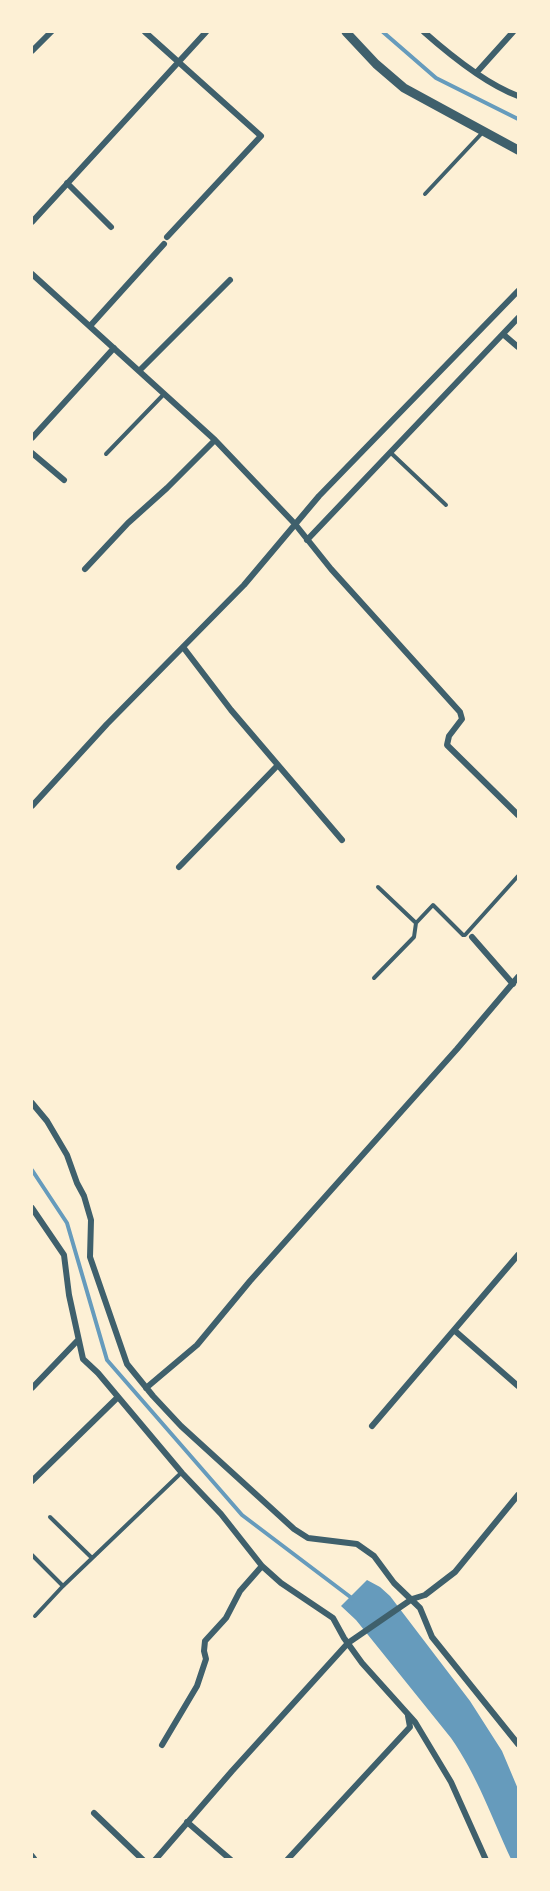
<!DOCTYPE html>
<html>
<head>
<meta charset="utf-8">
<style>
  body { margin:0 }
  #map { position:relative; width:550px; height:1891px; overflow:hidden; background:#fdf0d5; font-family:"PT Sans",sans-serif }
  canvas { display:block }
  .frame { position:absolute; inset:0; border:33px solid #fdf0d5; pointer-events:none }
</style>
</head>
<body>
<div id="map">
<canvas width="550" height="1891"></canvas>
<div class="frame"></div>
</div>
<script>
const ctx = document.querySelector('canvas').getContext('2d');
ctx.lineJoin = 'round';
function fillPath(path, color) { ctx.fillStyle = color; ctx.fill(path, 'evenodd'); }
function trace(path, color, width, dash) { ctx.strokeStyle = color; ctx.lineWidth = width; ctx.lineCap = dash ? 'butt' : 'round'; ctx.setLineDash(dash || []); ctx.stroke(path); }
fillPath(new Path2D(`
  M367,1580L380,1587L390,1596L470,1701L502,1751L518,1789V1859H511C492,1818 477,1775 451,1738L356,1620L341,1606Z`), '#669bbc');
trace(new Path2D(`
  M383,32L436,78L518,119
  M32,1170L67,1223L107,1360L242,1515L353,1599`), '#669bbc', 4);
trace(new Path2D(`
  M425,194L483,132
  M391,453L446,505
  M106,454L164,394
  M378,887L416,923
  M374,978L414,937L416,923L433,905L463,935H465L518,876
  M50,1517L92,1558
  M32,1555L63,1586
  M35,1616L63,1586L181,1473`), '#3f606c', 4);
trace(new Path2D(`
  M145,32L261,136L167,237
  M424,32C450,55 486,84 518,96
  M32,51L51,32
  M477,72L513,32
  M67,183L111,227
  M32,222L206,32
  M32,274L215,440L295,524L331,569L460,712L462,719L449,736L447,745L518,815
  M90,326L164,244
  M504,335L518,347
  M139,371L230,280
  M32,438L114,348
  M32,453L64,480
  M307,540L518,318
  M85,569L128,523L167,488L215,440
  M183,647L231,710L342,840
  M32,806L107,724L244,585L319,496L518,291
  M179,867L278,765
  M472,937L513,984
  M32,1103L47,1121L67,1155L77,1183L84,1196L91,1220L90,1257L127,1364L153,1396L181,1426L294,1529L308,1538L357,1544L374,1556L394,1583L420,1608L432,1637L518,1744
  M32,1208L64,1255L69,1295L83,1359L98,1373L182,1473L221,1514L262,1566L281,1583L333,1618L344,1638L362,1663L415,1722L451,1782L486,1860
  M454,1330L518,1255
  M32,1388L78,1340
  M146,1388L197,1345L250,1281L457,1049L518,977
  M372,1426L454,1330L518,1386
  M32,1481L118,1397
  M162,1745L197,1686L206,1659L204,1651L205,1641L226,1618L240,1591L262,1566
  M94,1813L143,1860
  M187,1822L231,1860
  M32,1856L35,1860
  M155,1860L232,1771L348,1643L412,1599L425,1595L455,1572L518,1495
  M287,1860L410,1727L408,1716`), '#3f606c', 6);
trace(new Path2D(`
  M346,32L376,64L404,88L518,150`), '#3f606c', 9);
</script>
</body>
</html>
